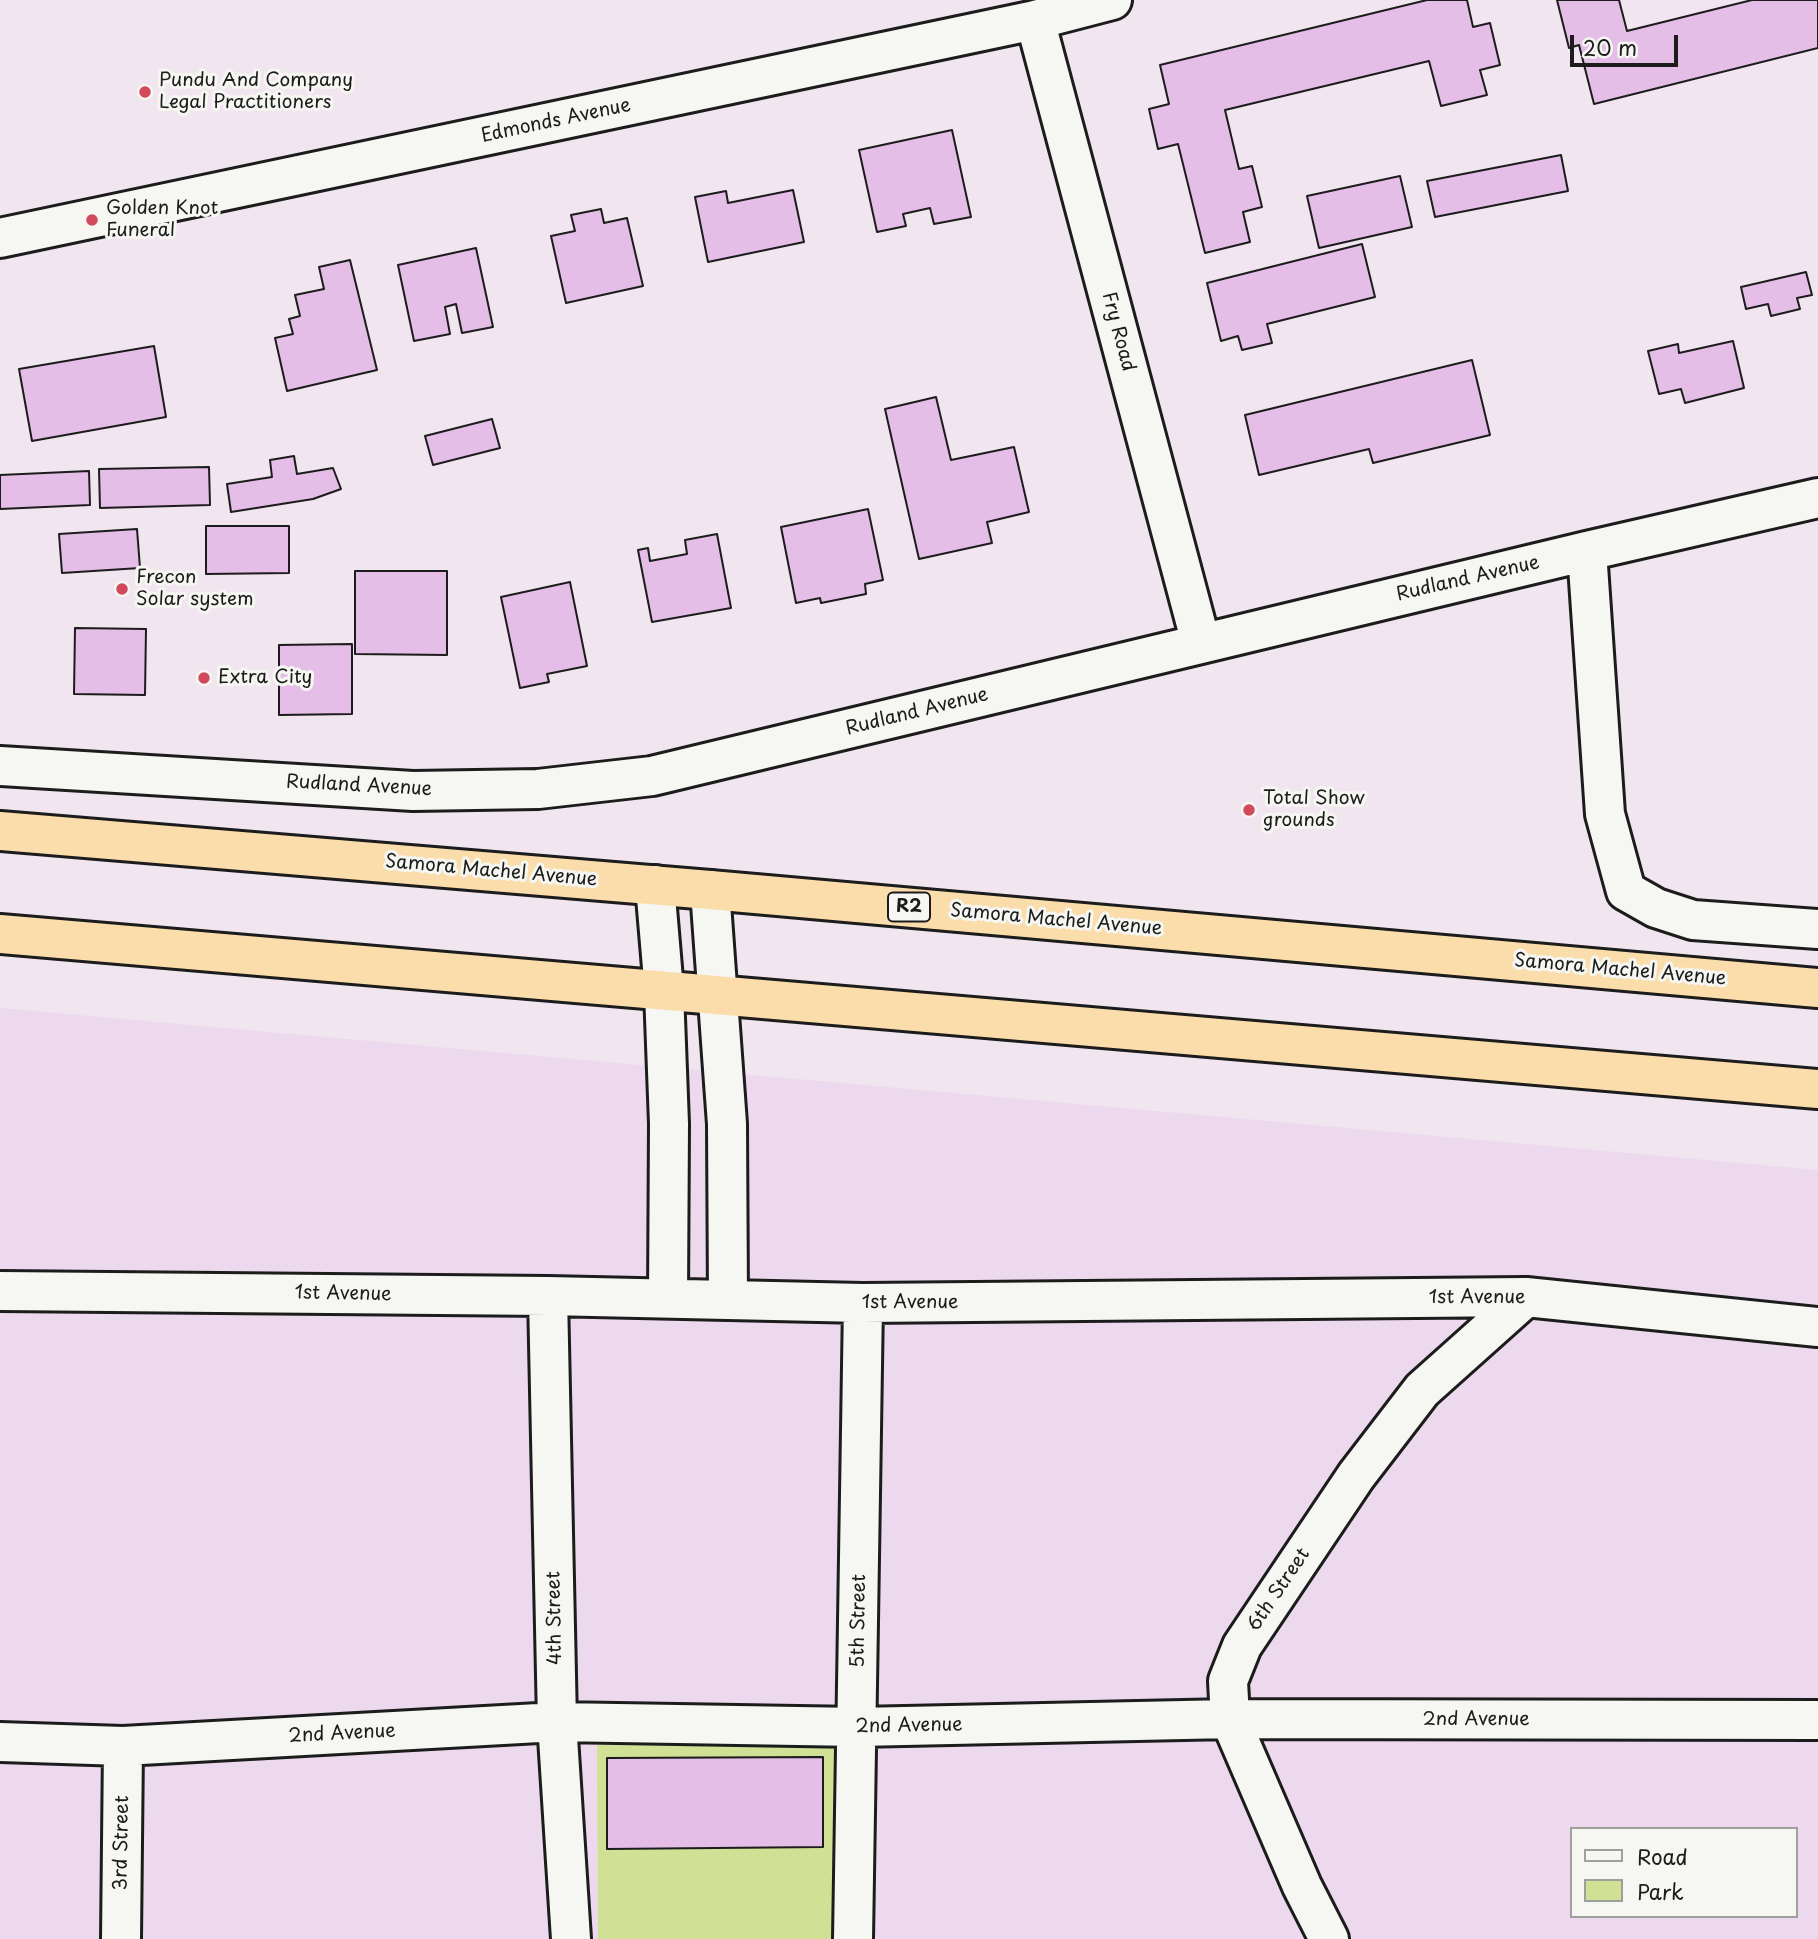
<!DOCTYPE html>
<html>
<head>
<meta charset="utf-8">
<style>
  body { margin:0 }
  #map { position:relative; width:1818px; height:1939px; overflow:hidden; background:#f1e5ef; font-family:"Playpen Sans",sans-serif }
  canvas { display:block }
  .legend { position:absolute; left:1570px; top:1827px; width:228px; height:91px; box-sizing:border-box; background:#f6f6f2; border:2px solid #9f9f9c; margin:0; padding:9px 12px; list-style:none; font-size:21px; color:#1c1c1c }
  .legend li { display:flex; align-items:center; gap:14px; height:35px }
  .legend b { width:35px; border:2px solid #9f9f9c }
  .scale { position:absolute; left:1570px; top:35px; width:108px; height:32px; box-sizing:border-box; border:4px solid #1c1c1c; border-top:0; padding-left:9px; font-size:21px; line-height:24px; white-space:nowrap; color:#1c1c1c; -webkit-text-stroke:5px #f6f6f2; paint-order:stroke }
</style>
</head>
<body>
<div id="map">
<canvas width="1818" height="1939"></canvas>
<ul class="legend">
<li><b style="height:9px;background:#f6f6f2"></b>Road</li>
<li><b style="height:19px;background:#d0e094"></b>Park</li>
</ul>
<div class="scale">20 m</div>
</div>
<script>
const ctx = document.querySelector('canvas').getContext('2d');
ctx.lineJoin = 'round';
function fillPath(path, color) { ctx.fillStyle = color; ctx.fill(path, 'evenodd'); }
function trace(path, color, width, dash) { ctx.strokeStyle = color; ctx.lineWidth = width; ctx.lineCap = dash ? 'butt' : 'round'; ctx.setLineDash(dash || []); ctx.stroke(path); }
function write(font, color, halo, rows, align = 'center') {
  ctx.font = font + ' "Playpen Sans",sans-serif'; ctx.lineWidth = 6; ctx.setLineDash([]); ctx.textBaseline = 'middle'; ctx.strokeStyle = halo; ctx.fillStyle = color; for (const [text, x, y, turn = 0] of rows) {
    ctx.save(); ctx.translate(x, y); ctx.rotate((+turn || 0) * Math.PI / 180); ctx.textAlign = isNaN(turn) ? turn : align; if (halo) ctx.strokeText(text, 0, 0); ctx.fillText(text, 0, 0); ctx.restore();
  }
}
fillPath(new Path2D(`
  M0,1008L1818,1170V1939H847L597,1745L598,1939H0ZM1571,1829H1795V1916H1571Z`), '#edd9ed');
fillPath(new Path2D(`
  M597,1745L840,1746L847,1939H598Z`), '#d0e094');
const building = new Path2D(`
  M1427,0H1467L1473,27L1490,23L1500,65L1480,70L1487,95L1441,106L1429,61L1225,110L1239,169L1252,166L1262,207L1243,212L1250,242L1205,253L1178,144L1158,149L1149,109L1169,104L1160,65Z
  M1557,0H1619L1627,31L1752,0H1818V48L1594,104L1579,45L1569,48Z
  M952,130L971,217L934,224L930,208L903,214L906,226L877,232L859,150Z
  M1561,155L1568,191L1435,217L1427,181Z
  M1400,176L1412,227L1319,248L1307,196Z
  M793,190L804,242L708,262L695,197L726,191L728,203Z
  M601,209L604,223L627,218L643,286L566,303L551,236L575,231L571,215Z
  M1362,244L1375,297L1267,324L1272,343L1242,350L1238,336L1221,341L1207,283Z
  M476,248L493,327L462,333L456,304L445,307L450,334L414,341L398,265Z
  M350,260L377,370L287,391L275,338L293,334L289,319L300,316L295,295L324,289L319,267Z
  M1806,272L1812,295L1797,298L1800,309L1771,316L1768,304L1746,309L1741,287Z
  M1733,341L1744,388L1685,403L1681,389L1659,394L1648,351L1678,344L1679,353Z
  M154,346L166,417L32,441L19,369Z
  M1472,360L1490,435L1373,463L1369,449L1259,475L1245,415Z
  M936,397L951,460L1014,447L1029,512L987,522L992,543L919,559L885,409Z
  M492,419L500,448L433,465L425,436Z
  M294,456L297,474L333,468L341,489L313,499L231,512L227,484L272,477L270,460Z
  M209,467L210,505L100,508L99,469Z
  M89,471L90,505L0,509V475Z
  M868,509L883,580L865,584L866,594L821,603L820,598L796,603L781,527Z
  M206,526H289V573L206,574Z
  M137,529L140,568L62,573L59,534Z
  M717,534L731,608L652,622L638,550L648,548L650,561L687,554L685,540Z
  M355,571H447V655L355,654Z
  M570,582L587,666L547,674L549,682L520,688L501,597Z
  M75,628L146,629L145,695L74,694Z
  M352,644V714L279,715V645Z
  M823,1757V1847L607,1849V1758Z`);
fillPath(building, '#e4bee7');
trace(building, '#1c1c1c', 2);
const street = new Path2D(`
  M1035,20L1201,643
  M0,238L1035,20L1112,0
  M1587,551L1605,814L1626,891L1656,908L1693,920L1818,929
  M0,766L413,791L538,789L652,776L1587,551L1818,498
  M655,885L664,991L669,1124L668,1298
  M710,890L727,1124L728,1300
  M0,1291L548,1296L863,1303L1526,1297L1818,1327
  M548,1296L557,1722L571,1939
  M0,1742L123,1746L557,1722L858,1727L1230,1719L1818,1720
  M121,1939L123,1746
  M853,1939L863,1303
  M1329,1939L1302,1886L1230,1719L1228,1681L1242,1646L1356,1476L1422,1390L1526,1297`);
const highway = new Path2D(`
  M0,831L710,890L1818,988
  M0,934L1818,1089`);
trace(street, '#1c1c1c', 44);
trace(highway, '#1c1c1c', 44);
trace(street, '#f6f6f2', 38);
trace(highway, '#faddab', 38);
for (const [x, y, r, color] of [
  [145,92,7,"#d1495b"],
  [92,220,7,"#d1495b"],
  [122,589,7,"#d1495b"],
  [204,678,7,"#d1495b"],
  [1249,810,7,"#d1495b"]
]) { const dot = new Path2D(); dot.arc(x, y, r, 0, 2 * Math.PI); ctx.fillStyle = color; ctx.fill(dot); trace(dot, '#f6f6f2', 2.5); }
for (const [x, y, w] of [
  [909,907,42]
]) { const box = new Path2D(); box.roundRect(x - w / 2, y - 14.5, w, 29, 5); ctx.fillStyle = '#f6f6f2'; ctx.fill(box); trace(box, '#1c1c1c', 2); }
write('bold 18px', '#1c1c1c', null, [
  ["R2",909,907]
]);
write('19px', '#1c1c1c', '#f6f6f2', [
  ["Pundu And Company",159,81],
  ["Legal Practitioners",159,103],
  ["Golden Knot",106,209],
  ["Funeral",106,231],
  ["Frecon",136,578],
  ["Solar system",136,600],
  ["Extra City",218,678],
  ["Total Show",1263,799],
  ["grounds",1263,821]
], 'left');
write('19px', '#1c1c1c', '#f6f6f2', [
  ["Edmonds Avenue",556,121,-12],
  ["Fry Road",1118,332,75],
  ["Rudland Avenue",1468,579,-13],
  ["Rudland Avenue",917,712,-14],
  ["Rudland Avenue",359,786,3],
  ["Samora Machel Avenue",491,871,5],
  ["Samora Machel Avenue",1056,920,5],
  ["Samora Machel Avenue",1620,970,5],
  ["1st Avenue",343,1294,1],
  ["1st Avenue",1477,1298],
  ["1st Avenue",910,1303],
  ["6th Street",1279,1590,-56],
  ["4th Street",555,1618,-91],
  ["5th Street",859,1621,-89],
  ["2nd Avenue",1476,1720],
  ["2nd Avenue",909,1726,-1],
  ["2nd Avenue",342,1734,-3],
  ["3rd Street",122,1843,-89]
]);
</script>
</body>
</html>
